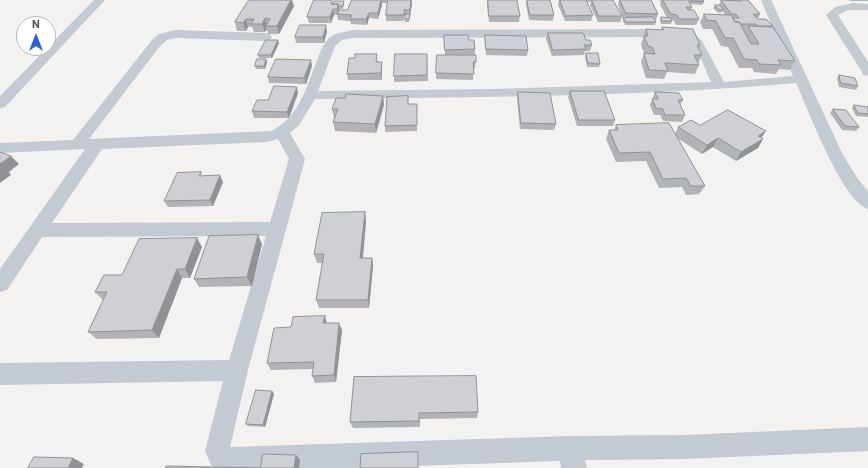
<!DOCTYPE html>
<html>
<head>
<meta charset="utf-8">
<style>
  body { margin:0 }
  #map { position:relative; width:868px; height:468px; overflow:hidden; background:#f3f2f1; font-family:Roboto,sans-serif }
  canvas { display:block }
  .north { position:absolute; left:16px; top:16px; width:40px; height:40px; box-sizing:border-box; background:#fff; border:1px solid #b7babe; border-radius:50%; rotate:0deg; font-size:11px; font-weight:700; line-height:16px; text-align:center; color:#4a525d }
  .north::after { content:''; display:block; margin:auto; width:14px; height:18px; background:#2862d7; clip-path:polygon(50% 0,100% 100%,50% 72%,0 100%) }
</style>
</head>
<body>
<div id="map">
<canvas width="868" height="468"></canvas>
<div class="north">N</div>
</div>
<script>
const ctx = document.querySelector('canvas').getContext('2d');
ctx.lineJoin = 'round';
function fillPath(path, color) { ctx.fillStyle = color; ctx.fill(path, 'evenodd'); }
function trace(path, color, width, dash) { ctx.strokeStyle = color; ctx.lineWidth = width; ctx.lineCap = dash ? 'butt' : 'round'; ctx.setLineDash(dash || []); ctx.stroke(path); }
fillPath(new Path2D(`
  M94,0H105L5,107L0,108V96Z
  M761,0H771L843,155L858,179L868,191V209C842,201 808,109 796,83C636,97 475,97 315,99L299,125L290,133L305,159L248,370L230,447L571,436L684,435L868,427V451L684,459L585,460L587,468H561L560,461L355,468H217L211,465L205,451L223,381L0,385V363L229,360L266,236L42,237L7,290L0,292V269L85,149L0,153V143L73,140L152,40L159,34L176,30L266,33L270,34L272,37L270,40L266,41L176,38L167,40L160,46L89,139L271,131C299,118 307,86 317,60C321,50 324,40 334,35C339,32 346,32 352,30L681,29L694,33L702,41L724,82L793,76ZM680,37C697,42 704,67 711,82L494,89L318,91L335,46L342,40L352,38ZM278,139L289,159L270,222L52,223L102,149L267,142Z
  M853,3L868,4V10H848L838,15L868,62V76L863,75L862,72L826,15L835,7Z`), '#c3cad1');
fillPath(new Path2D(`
  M249,0L294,6L279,34H268L267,29L265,32H254L252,27H248L246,31H237L235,22Z
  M352,0H412V4L409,22H405V16H404V21H386V15L388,3H382V5L378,19L369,18L367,25L351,24L350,21L338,20L337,15H334L331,23H309L307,17L333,3L344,1V4L343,9H339V10H347Z
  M488,0H517L520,16L519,22H489L487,4Z
  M527,0H550L554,15L553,21L529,20L526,4Z
  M559,0H613L622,16L620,22H598L590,5L591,2H586L593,15L591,21H565L558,5Z
  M619,0H651L658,14L656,20L654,19L656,22L655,25H625L623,21V18L618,5Z
  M659,0H703L704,2L702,5L690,4L692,7L691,10L699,19L696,25H676L674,21L672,20V21L671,24H661L660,20L661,17L667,18L660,4L661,1H660Z
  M721,0H748L760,14L758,19L773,26V27L795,61L790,70L779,69L776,74L754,72L752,68H739L728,47L721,46L712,29H703L700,22L704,14L725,15L723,11L722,12L718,13L713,8L715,5H719Z
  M849,0H868V1H850Z
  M662,27L700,45L699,49L702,55L698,64L699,65L695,74L667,72L664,79L646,78L641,62L644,53L641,45L643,38V37L646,29L661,30Z
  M327,31L324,43H296L295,37Z
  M548,33L586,40L592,45L590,51H585L584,55L552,56L546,39Z
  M444,35L469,40L475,49V55L476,62L475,68H473V80L436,79V73L445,55Z
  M485,35L528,50L527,56L486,55L485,41Z
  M279,43L272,58H259L258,55Z
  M586,53L600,64L599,67H587L585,56Z
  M427,54L428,81L394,82V76Z
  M266,59L267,62L265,69H256L255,66Z
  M378,60V62H382V80H348L347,74Z
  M312,66L306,84L269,83L268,77Z
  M839,75L858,86L856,90L839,87L837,78Z
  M570,91L615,120L613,126H577L568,97Z
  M518,92L556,124L554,130L520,129L517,98Z
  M655,92L683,100L680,105L685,115L682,122L663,121L660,115H654L650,105Z
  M298,93L289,118H254L252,111L268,100Z
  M383,96L384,105L376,133L335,131L333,122L335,118H334L332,109L345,98Z
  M409,104H417V131L385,132V126Z
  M854,105L868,107V117L856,116L852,108Z
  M833,109L859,127L856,131L842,130L830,113Z
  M616,125L675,134L678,127L700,125L762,138L758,148L736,161L713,147L702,154L677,138L705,186L699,194L686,195L682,187L659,188L646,161L616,162L606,139L609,130H614Z
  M201,172L202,176L223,182L213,206L168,207L164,201Z
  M365,212L366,221L363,258H372L373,266L369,308H319L316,300L322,263H317L314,254Z
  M262,244L252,286L199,287L194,279Z
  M202,247L190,278H182L159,338L97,339L88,332L103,300L95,292L122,275Z
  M327,323L342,330L336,382L315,383L312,376L313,369L271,370L267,363L291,327Z
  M354,377L478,412L477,418L420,419V427L353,428L350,422Z
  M272,391L274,394L265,427L248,426L246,424Z`), '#b2b3b7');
fillPath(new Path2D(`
  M291,0H292L294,6L279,34L277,26Z
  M381,0L382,5L378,19V13Z
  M411,0L412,4L410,16V10Z
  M338,4L339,10L338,15L337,9Z
  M333,9L334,15L331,23L330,17Z
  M369,13V18L367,25L366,19Z
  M265,18L267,26H266L267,29L265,32L262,24Z
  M246,19L248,27L246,31L243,23Z
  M326,25L327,31L324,43L323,37Z
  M278,40L279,43L272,58L271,55Z
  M266,59L267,62L265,69L264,66Z
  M311,60L312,66L306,84L304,78Z
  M382,62V80L381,73Z
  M297,87L298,93L289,118L287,112Z
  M383,96L384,105L376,133L375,124Z
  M766,131L760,140L758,136Z
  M718,138L713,147L702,154L707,145Z
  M763,139L758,148L736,161L741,152Z
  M11,156L19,164L9,172L11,175L0,183V164Z
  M220,175L223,182L213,206L210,200Z
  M365,212L366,221L362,266L360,258Z
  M258,235L262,244L252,286L247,277Z
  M197,238L202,247L190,278L185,269Z
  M372,258L373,266L369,308L368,300Z
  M177,269L182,278L159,338L152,330Z
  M325,316L327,324L323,323Z
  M339,323L342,330L336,382L334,375Z
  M272,391L274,394L265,427L263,425Z
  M296,455L300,460L299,468H294Z
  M73,458L84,464L82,468H68Z`), '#919295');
const building = new Path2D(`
  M249,0H291L277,26H266L270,19L265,18L262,24H251L254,19H246L243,23L235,22Z
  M314,0H332L331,4H338L337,9H333L330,17H307Z
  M352,0H381L378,13H369L366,19H350L352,15L337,14L339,10H347Z
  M388,0H411L410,10H404V15H386Z
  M488,0H517L520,16H489Z
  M527,0H550L554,15H530Z
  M560,0H586L593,15L566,16Z
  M592,0H613L622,16H599Z
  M620,0H651L658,14L626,13Z
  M663,0H688L692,7H686L688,10H694L699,19H679L677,15L671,14Z
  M690,0H703L704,2L691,1Z
  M721,0L741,1V0H748L760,14H753L758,19H766L773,26H757L756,24H740L739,22H735L733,18H739L736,14H732Z
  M334,1H344L343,6H339L338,4H333Z
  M715,5H719L724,9L720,10Z
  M406,14H410L409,19H405Z
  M704,14L731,15L735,22H739L751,44H759L748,26L773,27L795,61L778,60L781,65L759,64L757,60L744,59L733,38H725L716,21L707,20Z
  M653,17L656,22H626L623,18Z
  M661,17L671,18L672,21H662Z
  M300,25H326L323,37H295Z
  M662,27L693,29L700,45H697L702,55H694L699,65L665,63L668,71L649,70L644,53L655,54L652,47L648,46L644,36H648L646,29L663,30Z
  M548,33H583L586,40H590L592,45H584L586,49L553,50Z
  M444,35H468L469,40H474L475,49L445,50Z
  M485,35L526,36L528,50L486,49Z
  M266,40H278L271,55H258Z
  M586,53H598L600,64L588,63Z
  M355,54H377L376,62H382L381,73L347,74L349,58H355Z
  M395,54H427V75L394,76Z
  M437,55H476V62H473L474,74L436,73Z
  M257,59H266L264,66H255Z
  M276,59L311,60L304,78L268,77Z
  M839,75L855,78L858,86L841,83Z
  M274,86L297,87L287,112L252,111L257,100H268Z
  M570,91H604L615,120H579Z
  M518,92L550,93L556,124L521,123Z
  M655,92L679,93L683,100H678L685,115H665L663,109L656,108L652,99H658Z
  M346,94L383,96L375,124L333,122L338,109H332L336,98H345Z
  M408,96V104H417V125L385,126L387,97Z
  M854,105L868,107V114L858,113Z
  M833,109L846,110L859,127L845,126Z
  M728,110L766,131L758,136L763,139L741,152L718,138L707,145L678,127L691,120L700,125Z
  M669,123L705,186H691L686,178L663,179L650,152L619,153L609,130H618L616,125Z
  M0,152L11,156L0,164Z
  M201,172L199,176L220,175L210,200L164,201L177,173Z
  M365,212L360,258H372L368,300H316L324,254H314L322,213Z
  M258,235L247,277L194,279L209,236Z
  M197,238L185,269H177L152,330L88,332L107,292H95L104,275H122L139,239Z
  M325,316L323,323H339L334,375L312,376L314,362L267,363L274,328L291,327L293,317Z
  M476,376L478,412L419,413V421L350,422L354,377Z
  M256,390L272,391L263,425L246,424Z
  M418,452V468H360L361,454Z
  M263,454L296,455L294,468H165L166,466L260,468Z
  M34,457L73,458L68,468H28Z`);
fillPath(building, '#cfd0d5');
trace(building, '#919295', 1);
</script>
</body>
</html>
